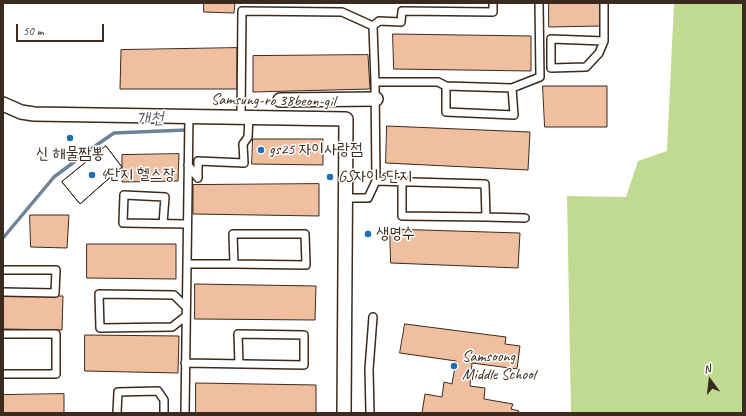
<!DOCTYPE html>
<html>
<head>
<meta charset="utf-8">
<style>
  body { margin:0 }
  #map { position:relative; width:746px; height:416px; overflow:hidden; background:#fff; font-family:Caveat,sans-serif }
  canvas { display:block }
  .frame { position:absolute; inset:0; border:4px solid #3b2a1e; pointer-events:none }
  .north { position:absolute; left:690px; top:360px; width:40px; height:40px; -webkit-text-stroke:3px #fff; paint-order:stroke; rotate:345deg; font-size:11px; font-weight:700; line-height:16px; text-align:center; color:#3b2a1e }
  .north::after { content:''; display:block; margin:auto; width:14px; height:18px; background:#3b2a1e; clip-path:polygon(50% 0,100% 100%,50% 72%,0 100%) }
  .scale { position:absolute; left:16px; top:24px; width:88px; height:18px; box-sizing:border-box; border:2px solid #3b2a1e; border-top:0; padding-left:5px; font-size:12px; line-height:14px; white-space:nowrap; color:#3b2a1e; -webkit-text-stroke:3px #fff; paint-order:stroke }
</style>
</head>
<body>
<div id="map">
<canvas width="746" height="416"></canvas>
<div class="frame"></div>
<div class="north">N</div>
<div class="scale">50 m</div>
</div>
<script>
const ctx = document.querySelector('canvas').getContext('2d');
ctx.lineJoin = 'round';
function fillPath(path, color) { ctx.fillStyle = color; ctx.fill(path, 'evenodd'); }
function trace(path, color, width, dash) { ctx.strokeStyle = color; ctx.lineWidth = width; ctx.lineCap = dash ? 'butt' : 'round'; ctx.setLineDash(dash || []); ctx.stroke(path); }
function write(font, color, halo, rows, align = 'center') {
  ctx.font = font + ' Caveat,"Poor Story",sans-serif'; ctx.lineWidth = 3; ctx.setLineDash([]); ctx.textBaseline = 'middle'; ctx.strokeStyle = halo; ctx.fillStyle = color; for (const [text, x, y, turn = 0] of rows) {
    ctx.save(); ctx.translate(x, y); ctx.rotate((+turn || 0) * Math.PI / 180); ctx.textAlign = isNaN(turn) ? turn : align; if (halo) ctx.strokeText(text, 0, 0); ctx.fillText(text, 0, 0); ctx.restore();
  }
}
fillPath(new Path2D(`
  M674,3H743V413H571L567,196L626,197L638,161L667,151Z`), '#c1da91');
trace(new Path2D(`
  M3,238L54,177L98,144L114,133L186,130`), '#6d8398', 3.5);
const building = new Path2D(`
  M204,3H235L234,13L204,12Z
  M549,3H601V26L549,27Z
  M393,34L531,36V71L394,69Z
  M237,48V89H120L121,50Z
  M368,55L370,89L253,92V56Z
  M543,86H607V127H545Z
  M387,126L530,132L528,170L386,163Z
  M253,139H323V165L252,164Z
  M106,146L122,167L80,204L62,182Z
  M106,146L122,167L80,204L62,182Z
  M179,154L178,181L122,182V155Z
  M319,184V216L193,214V185Z
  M30,215H69L67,248L31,247Z
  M390,229L520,233L518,268L391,263Z
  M87,244H176V279L87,278Z
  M195,284L316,286L315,320L195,319Z
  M3,296H63L62,330L3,329Z
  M405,324L506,337L505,344L520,346L517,369L472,363L470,386L485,388L484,399L513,404L511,409L519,411L518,413H422L425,394L442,397L444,382L452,384L456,361L400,353Z
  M85,335L179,336L178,373L85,371Z
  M196,383L316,385V413H196Z
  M64,394V413H3V395Z`);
fillPath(building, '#efbf9f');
trace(building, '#3b2a1e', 1);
const lane = new Path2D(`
  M373,26L379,21L401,22L402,11L493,12V3
  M604,41L551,39V68L586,67L599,53L604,41V3
  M375,82H438L446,86L512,88L514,115L446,112V86
  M512,88L540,77L539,3
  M241,117L242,11L342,12L373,26L375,82L376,181
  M188,165L198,178V161L244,163L243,144L248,137L249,117
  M346,198H368L376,181L485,184L486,217L402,216V182
  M486,217L525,218
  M163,224L165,197L124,195L123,223L187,224
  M187,264H234L233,234H305L306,265L234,264
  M3,270H56L55,293L3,292
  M186,316L172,327L100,328L99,294L174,295L186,307
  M3,334H56V374H3
  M185,363L304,365V335L238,334L239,364
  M117,413L118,392L158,391L164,400V413
  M185,413L189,116
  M370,413L369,369L373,317`);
const street = new Path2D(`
  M280,100L376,99
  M3,104L21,112L34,114L346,119L344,413`);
trace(lane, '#3b2a1e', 10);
trace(street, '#3b2a1e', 16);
trace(lane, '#fff', 7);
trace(street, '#fff', 13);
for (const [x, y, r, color] of [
  [70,138,4,"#1f6fb2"],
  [261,150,4,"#1f6fb2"],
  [92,175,4,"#1f6fb2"],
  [330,177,4,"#1f6fb2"],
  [368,234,4,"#1f6fb2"],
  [454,366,4,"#1f6fb2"]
]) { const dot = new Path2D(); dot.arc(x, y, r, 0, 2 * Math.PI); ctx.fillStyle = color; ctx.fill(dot); trace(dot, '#fff', 1.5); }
write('16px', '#3b2a1e', '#fff', [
  ["Samsung-ro 38beon-gil",273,101,1]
]);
write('16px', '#3b2a1e', '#fff', [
  ["gs25 자이사랑점",269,150],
  ["신 해물짬뽕",70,154,"center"],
  ["4단지 헬스장",100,175],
  ["GS자이5단지",338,177],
  ["생명수",376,234],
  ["Samsoong",462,357],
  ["Middle School",462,375]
], 'left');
write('italic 17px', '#585e65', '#fff', [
  ["개천",150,119,-3]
]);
</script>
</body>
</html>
